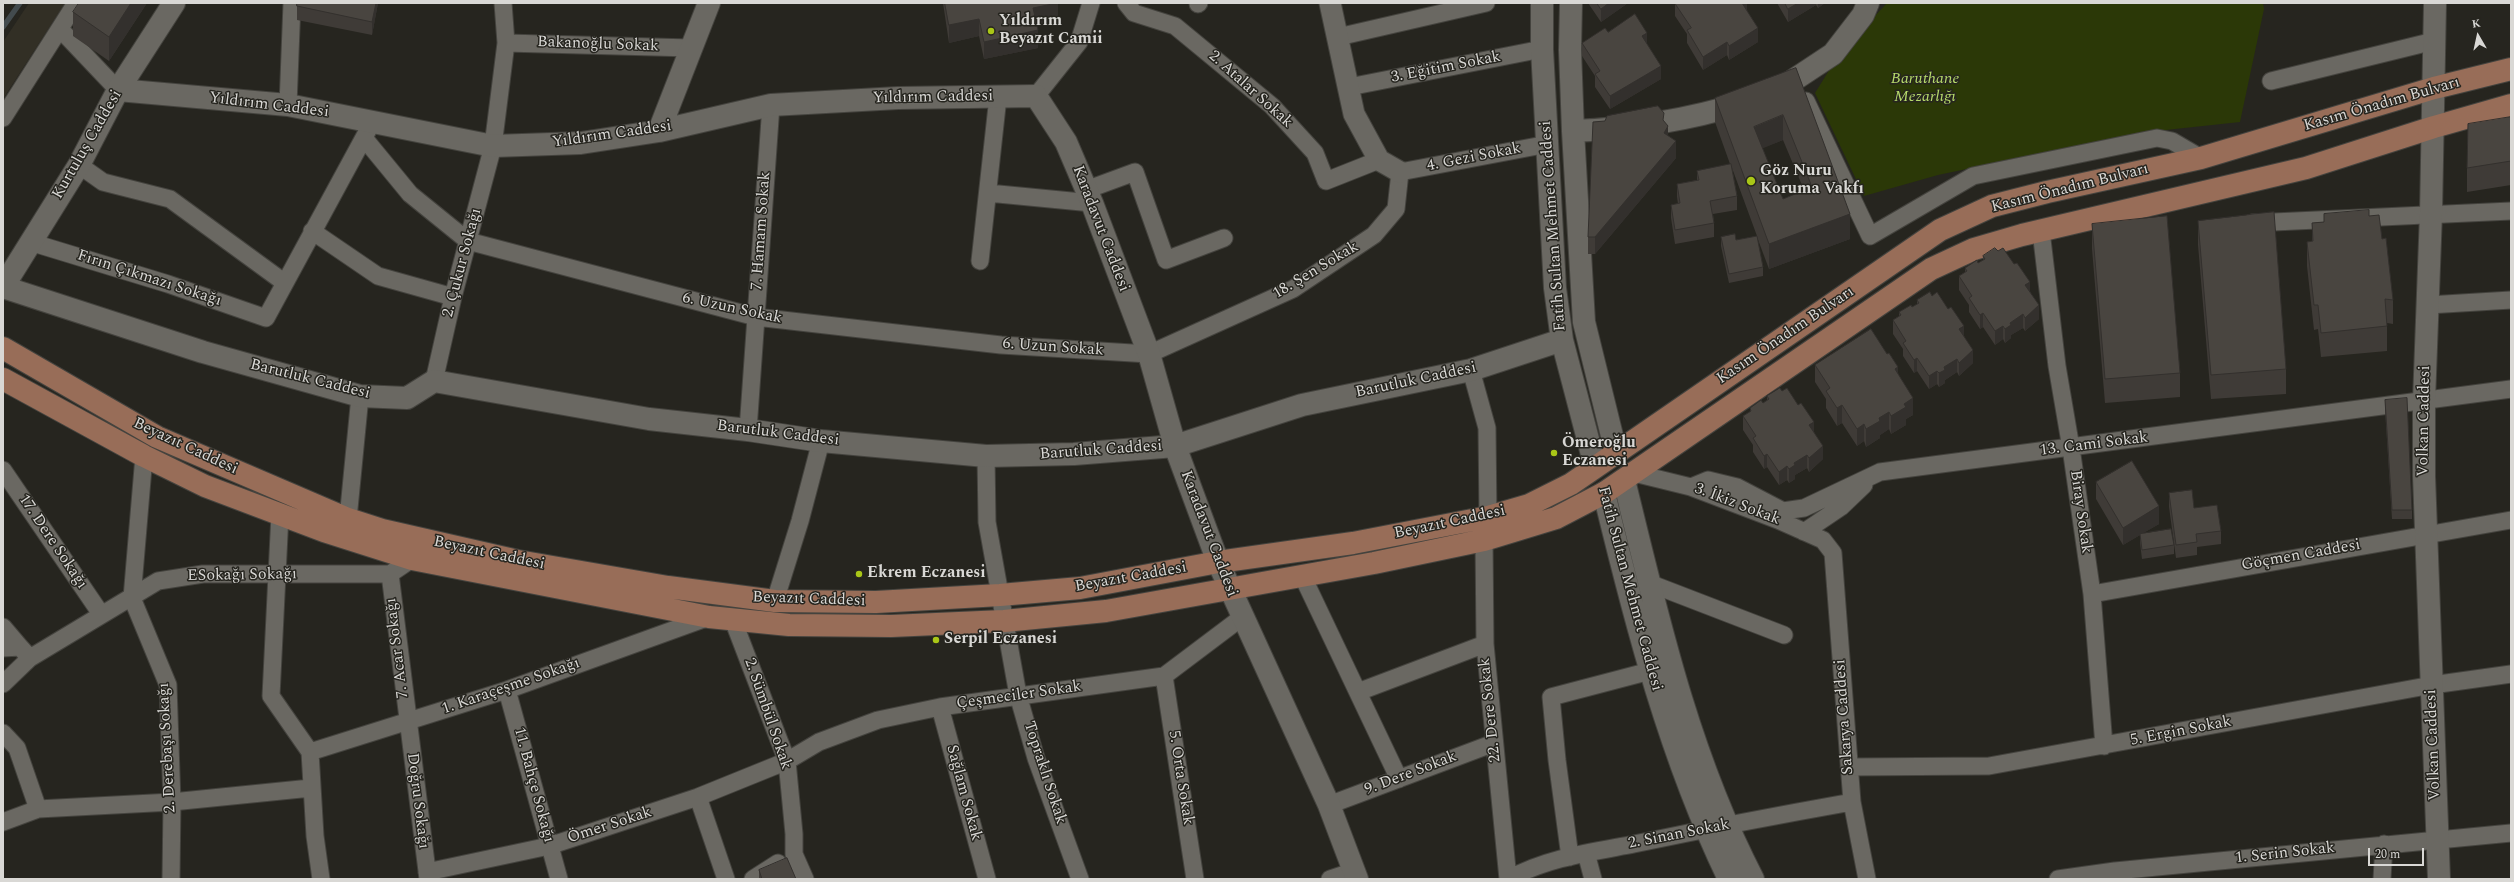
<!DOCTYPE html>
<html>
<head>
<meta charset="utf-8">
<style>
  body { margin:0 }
  #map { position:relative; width:2514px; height:882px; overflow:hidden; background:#26251f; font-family:Spectral,serif }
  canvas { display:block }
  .frame { position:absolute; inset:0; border:4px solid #d9d8d5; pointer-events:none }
  .north { position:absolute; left:2458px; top:16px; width:40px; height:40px; -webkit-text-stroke:3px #26251f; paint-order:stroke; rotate:351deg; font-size:11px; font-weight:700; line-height:16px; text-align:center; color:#d9d8d5 }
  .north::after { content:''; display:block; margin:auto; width:14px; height:18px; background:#d9d8d5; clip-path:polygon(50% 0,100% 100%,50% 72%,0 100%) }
  .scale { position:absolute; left:2368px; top:848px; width:56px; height:18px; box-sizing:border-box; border:2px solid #d9d8d5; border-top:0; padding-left:5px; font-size:12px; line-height:14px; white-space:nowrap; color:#d9d8d5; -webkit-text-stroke:3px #26251f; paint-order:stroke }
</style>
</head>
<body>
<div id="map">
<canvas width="2514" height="882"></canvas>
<div class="frame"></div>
<div class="north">K</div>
<div class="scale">20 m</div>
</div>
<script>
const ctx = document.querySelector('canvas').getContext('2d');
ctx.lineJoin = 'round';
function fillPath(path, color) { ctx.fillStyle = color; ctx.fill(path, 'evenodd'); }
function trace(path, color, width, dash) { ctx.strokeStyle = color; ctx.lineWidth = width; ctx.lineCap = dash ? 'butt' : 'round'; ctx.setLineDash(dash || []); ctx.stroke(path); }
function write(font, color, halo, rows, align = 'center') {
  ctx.font = font + ' Spectral,serif'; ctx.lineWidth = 3; ctx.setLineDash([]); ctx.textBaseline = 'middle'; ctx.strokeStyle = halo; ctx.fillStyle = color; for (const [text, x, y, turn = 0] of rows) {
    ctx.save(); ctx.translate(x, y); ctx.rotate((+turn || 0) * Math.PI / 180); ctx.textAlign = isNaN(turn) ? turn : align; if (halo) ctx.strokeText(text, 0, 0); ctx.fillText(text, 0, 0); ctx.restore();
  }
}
fillPath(new Path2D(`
  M29,3H65L3,99V42Z`), '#322f25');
fillPath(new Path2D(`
  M1887,3H2263L2264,9L2240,122L2138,133L1938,175L1864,196L1815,93L1838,56Z`), '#2b3807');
trace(new Path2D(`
  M3,27L20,3`), '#434b4e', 5.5);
const minor = new Path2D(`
  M1126,3L1134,13L1175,26L1272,106L1315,153L1326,181L1379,160
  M1198,4L1199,3
  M61,30L118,90
  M1338,37L1486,3
  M506,43L691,48
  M2271,81L2434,41
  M1349,87L1542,49
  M1036,96L1079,42L1091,3
  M1806,101L1870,236L1973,176L2157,138L2172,141L2201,158
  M288,105L292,3
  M3,118L76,3
  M364,138L410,194L468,241L756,317L1001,345L1149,354L1293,289L1374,235L1396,209L1400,172L1548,144
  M79,165L103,182L170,199L285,283
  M1086,190L1135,172L1166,260L1224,238
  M988,193L1092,203
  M2252,223L2511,211
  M312,231L378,276L453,297
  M2041,231L2057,366L2071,448L2092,594L2104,746
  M30,242L168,284L266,318L368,130
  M980,261L998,97
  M2428,305L2511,300
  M1471,370L1487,428L1488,517
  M434,381L453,297L493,146L506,43L503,3
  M748,430L771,105
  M144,456L132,598L168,685L172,802L171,879
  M986,456L987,522L1018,695L1036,758L1080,879
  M3,470L101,614
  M1634,473L1691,487L1778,520L1823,540L1833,553L1852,802L1867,879
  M1691,487L1708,480L1737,487L1783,511L1804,508L1880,472L2511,389
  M280,514L271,696L310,752L315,836L321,879
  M348,519L360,396
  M1804,532L1841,507L1864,485
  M1484,540L1485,644L1508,879
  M390,574L428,879
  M1302,575L1399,779
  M1649,583L1784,635
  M2092,594L2511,520
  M775,601L800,521L821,441
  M733,620L787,761L794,834V854L805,879
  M3,627L20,647
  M3,648L20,647L30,658
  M1164,676L1195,879
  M3,684L30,658L158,581L203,574H390L412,559
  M507,690L559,879
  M1358,692L1485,644
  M940,707L987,879
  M3,733L17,748L38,809
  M310,752L507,690L709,617
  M1849,767L1989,766L2432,685L2511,674
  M698,797L726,879
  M1329,805L1494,743
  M3,822L38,809L172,802L311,788
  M1586,853L1593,879
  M1570,857L1557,760L1551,697L1650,671
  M427,872L549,846L698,797L787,761L819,742L878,720L940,707L1164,676L1241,618
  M753,879L778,863
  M1330,879L1354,871
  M1509,879C1546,858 1592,852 1634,844C1706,829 1779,815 1852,802
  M2058,879L2115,871L2511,833
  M2382,879L2384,844`);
const tertiary = new Path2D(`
  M1330,3L1354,114L1379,160L1400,172`);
const secondary = new Path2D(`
  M1542,3V49L1555,288L1562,340L1595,466
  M1571,3L1570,50L1573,131L1584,322L1616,452
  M2435,3L2431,213L2424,401V476L2439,879
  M118,90L288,105L493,146L581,143L659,131L771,105L898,98L1036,96L1066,142L1092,203L1149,354L1175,446L1218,562L1329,805L1357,879
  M1774,93L1833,54L1863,15L1868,3
  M659,131L709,3
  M1573,131C1630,129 1688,120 1743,103
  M3,287L203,352L360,396L407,398L434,381L649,419L748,430L821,441L986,456L1074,454L1175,446L1302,405L1471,370L1562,340
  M3,287L79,165L118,90L174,3
  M1624,480C1657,615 1688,754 1753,879
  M1604,493C1636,625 1670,757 1729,879`);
const primary = new Path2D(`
  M3,348L157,437L348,519L382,530L518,561L668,587L775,601L876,602L1000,595L1080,588L1218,562L1353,543L1488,517L1529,505L1571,484L1940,230L1992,206L2047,192L2201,158L2434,88L2511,69
  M3,379L144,456L205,486L324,531L412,559L709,617L789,625L891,626L1004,621L1106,611L1374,563L1484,540L1556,518L1604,493L1931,269L1974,249L2022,235L2306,168L2434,127L2511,105`);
trace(minor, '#44433e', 19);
trace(tertiary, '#44433e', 23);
trace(secondary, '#44433e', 24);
trace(primary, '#44433e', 24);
trace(minor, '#6a6862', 17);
trace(tertiary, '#6a6862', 21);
trace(secondary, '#6a6862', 22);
trace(primary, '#986d58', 22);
fillPath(new Path2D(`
  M147,3L109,61L73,36V12Z
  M378,3L372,35L297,20V6Z
  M943,3H1058V20L1036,25L1038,48L984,59L979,36L949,43Z
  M1588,3H1628L1601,22Z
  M1675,3H1747V10L1758,42L1729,60L1727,55L1703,70L1687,43V34L1675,16Z
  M1777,3H1825L1818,8L1816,5L1788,22Z
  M1608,32L1647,44L1661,79L1610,109L1595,87V76L1582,56V43Z
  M1796,68L1850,239L1769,269L1757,237L1763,267V276L1729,283L1721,246V237L1736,240L1757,236L1732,168L1737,196V210L1713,214L1714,223V237L1675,244L1671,218V205L1678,204L1677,197V184L1697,180V171L1730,164L1715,122V98ZM1783,140L1804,190L1783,199L1762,148Z
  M2511,117V185L2467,192V168Z
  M1664,122L1668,136L1676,158L1595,254H1588V237Z
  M2324,214L2369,216L2382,239L2393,300V324L2387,323V351L2321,357L2318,329L2314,330L2307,266V242L2312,241V223L2324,222Z
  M2198,221L2286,369V394L2211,399L2198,245Z
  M2092,224L2180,373V397L2105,403L2092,249Z
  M1983,256L2030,291L2039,319L2025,331L2023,328L2011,335V338L2005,343L2003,339L1995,345L1983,327L1980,329L1969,312V305L1959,290V276L1965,272V268L1978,263L1983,260Z
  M1917,300L1964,336L1973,363L1959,376L1957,372L1945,380V383L1939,387L1937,384L1929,389L1917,371L1914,373L1903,356V349L1893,334V320L1899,316V312L1912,307L1917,304Z
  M1815,365L1898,373L1913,415L1906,419V425L1891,434L1889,429L1880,435V438L1866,447L1864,441L1857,446L1842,423L1837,426L1826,408V399L1815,382Z
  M1782,391L1814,432L1823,459L1809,472L1807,468L1795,475V479L1789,483L1787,480L1779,485L1767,467L1764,469L1753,452V445L1743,430V416L1750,412V408L1763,403L1767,400V396Z
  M2385,400L2412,510V519H2392L2385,409Z
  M2096,482L2159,524L2143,533L2174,545V554L2142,559L2140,543V535L2123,545L2096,499Z
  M2169,493L2194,508L2221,531V544L2197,547V555L2176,558L2169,507Z
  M759,870L796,879H759Z`), '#3f3b37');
fillPath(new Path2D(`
  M131,3H147L109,61V37Z
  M376,3H378L372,35V22Z
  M1058,3V20L1033,25V8Z
  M1609,3H1628L1601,22V9Z
  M1742,3H1747V13Z
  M1798,3H1816V5L1788,22V9Z
  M1818,3H1825L1818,8Z
  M979,19V36L949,43V25Z
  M1758,28V42L1729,60V46Z
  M1038,30V48L984,59V42Z
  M1647,33V46L1642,36Z
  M1727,42V55L1703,70V57Z
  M1661,66V79L1610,109V96Z
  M1783,115V140L1754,152V127Z
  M1668,126V143L1664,133Z
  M1676,141V158L1595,254V237Z
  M1850,214V239L1769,269V244Z
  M2030,282V295L2025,285Z
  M2039,305V319L2025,331V318Z
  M1983,313V327L1980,329V315Z
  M2023,314V328L2011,335V338L2005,343V329L2010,323Z
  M1964,326V339L1959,329Z
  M2003,326V339L1995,345V331Z
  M1973,350V363L1959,376V363Z
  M1917,358V371L1914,373V360Z
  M1957,359V372L1945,380V383L1939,387V373L1944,367Z
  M1898,367V384L1895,369Z
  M1937,371V384L1929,389V376Z
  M1913,398V415L1906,419V425L1891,434V416L1904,404Z
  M1842,405V423L1837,426V408Z
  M1889,412V429L1880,435V438L1866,447V429L1879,418Z
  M1814,422V435L1809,425Z
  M1864,424V441L1857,446V429Z
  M1823,446V459L1809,472V458Z
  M1767,454V467L1764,469V456Z
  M1807,455V468L1795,475V479L1789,483V469L1794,463Z
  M1787,466V480L1779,485V472Z
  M2159,506V524L2123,545V528Z`), '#33302d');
const building = new Path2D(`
  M79,3H131L109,37L73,12Z
  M297,3H376L372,22L297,6Z
  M945,3H1057L1033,8L1038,30L984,42L979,19L949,25Z
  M1597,3H1609L1601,9Z
  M1675,3H1742L1758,28L1729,46L1727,42L1703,57L1687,30L1691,28Z
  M1785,3H1798L1788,9Z
  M1635,14L1647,33L1642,36L1661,66L1610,96L1595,74L1600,71L1582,43L1605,28L1608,32Z
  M1796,68L1850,214L1769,244L1715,98ZM1783,115L1812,187L1783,199L1754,127Z
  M1658,106L1664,113L1663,120L1668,126L1664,133L1676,141L1595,237H1588L1593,122L1605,121L1607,116Z
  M2511,117V161L2467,168L2468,124Z
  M1731,164L1737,196L1710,201L1714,223L1675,230L1671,205L1680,203L1677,184L1699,180L1697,171Z
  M2369,210V216L2379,215L2382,239L2386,238L2393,300L2385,299L2387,326L2321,333L2318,305H2314L2307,242L2313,241L2312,223L2324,222V214Z
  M2274,212L2286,369L2211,375L2198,221Z
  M2167,216L2180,373L2105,379L2092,224Z
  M1735,234L1736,240L1757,236L1763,267L1729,274L1721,237Z
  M1995,248L1998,251L2003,248L2014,264L2017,263L2030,282L2025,285L2039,305L2025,318L2023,314L2010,323L2011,325L2005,329L2003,326L1995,331L1983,313L1980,315L1969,298L1972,296L1959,276L1967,271L1965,268L1977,260L1978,263L1985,259L1983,256Z
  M1930,292L1932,296L1937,292L1948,309L1951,307L1964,326L1959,329L1973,350L1959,363L1957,359L1944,367L1945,370L1939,373L1937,371L1929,376L1917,358L1914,360L1903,343L1906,341L1893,320L1901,315L1899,312L1911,305L1912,307L1919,303L1917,300Z
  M1871,329L1887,354L1889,353L1898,367L1895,369L1913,398L1904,404L1906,407L1891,416L1889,412L1879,418L1880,421L1866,429L1864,424L1857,429L1842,405L1837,408L1826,391L1830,388L1815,365Z
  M1780,388L1782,391L1787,388L1798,405L1801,403L1814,422L1809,425L1823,446L1809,458L1807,455L1794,463L1795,465L1789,469L1787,466L1779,472L1767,454L1764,456L1753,438L1756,436L1743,416L1751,411L1750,408L1761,400L1763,403L1769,399L1767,396Z
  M2407,398L2412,510H2392L2385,400Z
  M2132,461L2159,506L2123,528L2096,482Z
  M2192,490L2194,508L2217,505L2221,531L2196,534L2197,542L2176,545L2169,493Z
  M2171,529L2174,545L2142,550L2140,534Z
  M787,858L796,879H762L759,870Z`);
fillPath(building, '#494540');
trace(building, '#33302d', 1);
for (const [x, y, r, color] of [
  [991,31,4,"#aac717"],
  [1751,181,5,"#aac717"],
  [1554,453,4,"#aac717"],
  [859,574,4,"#aac717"],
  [936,640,4,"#aac717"]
]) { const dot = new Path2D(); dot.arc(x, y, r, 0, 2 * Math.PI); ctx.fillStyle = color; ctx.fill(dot); trace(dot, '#26251f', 1.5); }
write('bold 16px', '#d9d8d5', '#26251f', [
  ["Yıldırım",999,22],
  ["Beyazıt Camii",999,40],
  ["Göz Nuru",1760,172],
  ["Koruma Vakfı",1760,190],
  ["Ömeroğlu",1562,444],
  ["Eczanesi",1562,462],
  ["Ekrem Eczanesi",867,574],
  ["Serpil Eczanesi",944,640]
], 'left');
write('16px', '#d9d8d5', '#26251f', [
  ["Bakanoğlu Sokak",598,45,2],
  ["3. Eğitim Sokak",1446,68,-11],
  ["2. Atalar Sokak",1250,90,42],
  ["Yıldırım Caddesi",933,98,-1],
  ["Kasım Önadım Bulvarı",2382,105,-16],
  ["Yıldırım Caddesi",269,106,7],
  ["Yıldırım Caddesi",612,135,-8],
  ["Kurtuluş Caddesi",88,145,-60],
  ["4. Gezi Sokak",1474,158,-11],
  ["Kasım Önadım Bulvarı",2070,189,-14],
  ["Fatih Sultan Mehmet Caddesi",1554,226,-94],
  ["Karadavut Caddesi",1100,229,69],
  ["7. Hamam Sokak",762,231,-86],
  ["2. Çukur Sokağı",463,263,-75],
  ["18. Şen Sokak",1316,271,-31],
  ["Fırın Çıkmazı Sokağı",149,279,18],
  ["6. Uzun Sokak",732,309,12],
  ["Kasım Önadım Bulvarı",1786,336,-34],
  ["6. Uzun Sokak",1053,348,4],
  ["Barutluk Caddesi",310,380,14],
  ["Barutluk Caddesi",1416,381,-12],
  ["Volkan Caddesi",2425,421,-89],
  ["Barutluk Caddesi",778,434,7],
  ["13. Cami Sokak",2094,445,-7],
  ["Beyazıt Caddesi",185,447,25],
  ["Barutluk Caddesi",1101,451,-4],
  ["3. İkiz Sokak",1737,505,21],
  ["Biray Sokak",2080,512,82],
  ["Beyazıt Caddesi",1450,523,-12],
  ["Karadavut Caddesi",1208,534,69],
  ["17. Dere Sokağı",52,542,56],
  ["Beyazıt Caddesi",489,554,12],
  ["Göçmen Caddesi",2301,556,-10],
  ["ESokağı Sokağı",242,576,-1],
  ["Beyazıt Caddesi",1131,578,-10],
  ["Fatih Sultan Mehmet Caddesi",1629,589,75],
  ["Beyazıt Caddesi",809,600,2],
  ["7. Acar Sokağı",398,648,-97],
  ["1. Karaçeşme Sokağı",511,687,-19],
  ["Çeşmeciler Sokak",1019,696,-8],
  ["22. Dere Sokak",1491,710,-96],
  ["2. Sümbül Sokak",767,714,71],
  ["Sakarya Caddesi",1845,717,-94],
  ["5. Ergin Sokak",2181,732,-11],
  ["Volkan Caddesi",2434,745,-92],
  ["2. Derebaşı Sokağı",168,748,-93],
  ["Topraklı Sokak",1044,773,72],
  ["9. Dere Sokak",1411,774,-21],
  ["5. Orta Sokak",1180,778,81],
  ["11. Bahçe Sokağı",533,785,75],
  ["Sağlam Sokak",963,793,75],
  ["Doğru Sokağı",417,801,83],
  ["Ömer Sokak",610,826,-18],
  ["2. Sinan Sokak",1679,835,-11],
  ["1. Serin Sokak",2285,854,-6]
]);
write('italic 16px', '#b6da6a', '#26251f', [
  ["Baruthane",1925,80],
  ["Mezarlığı",1925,98]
]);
</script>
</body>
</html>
